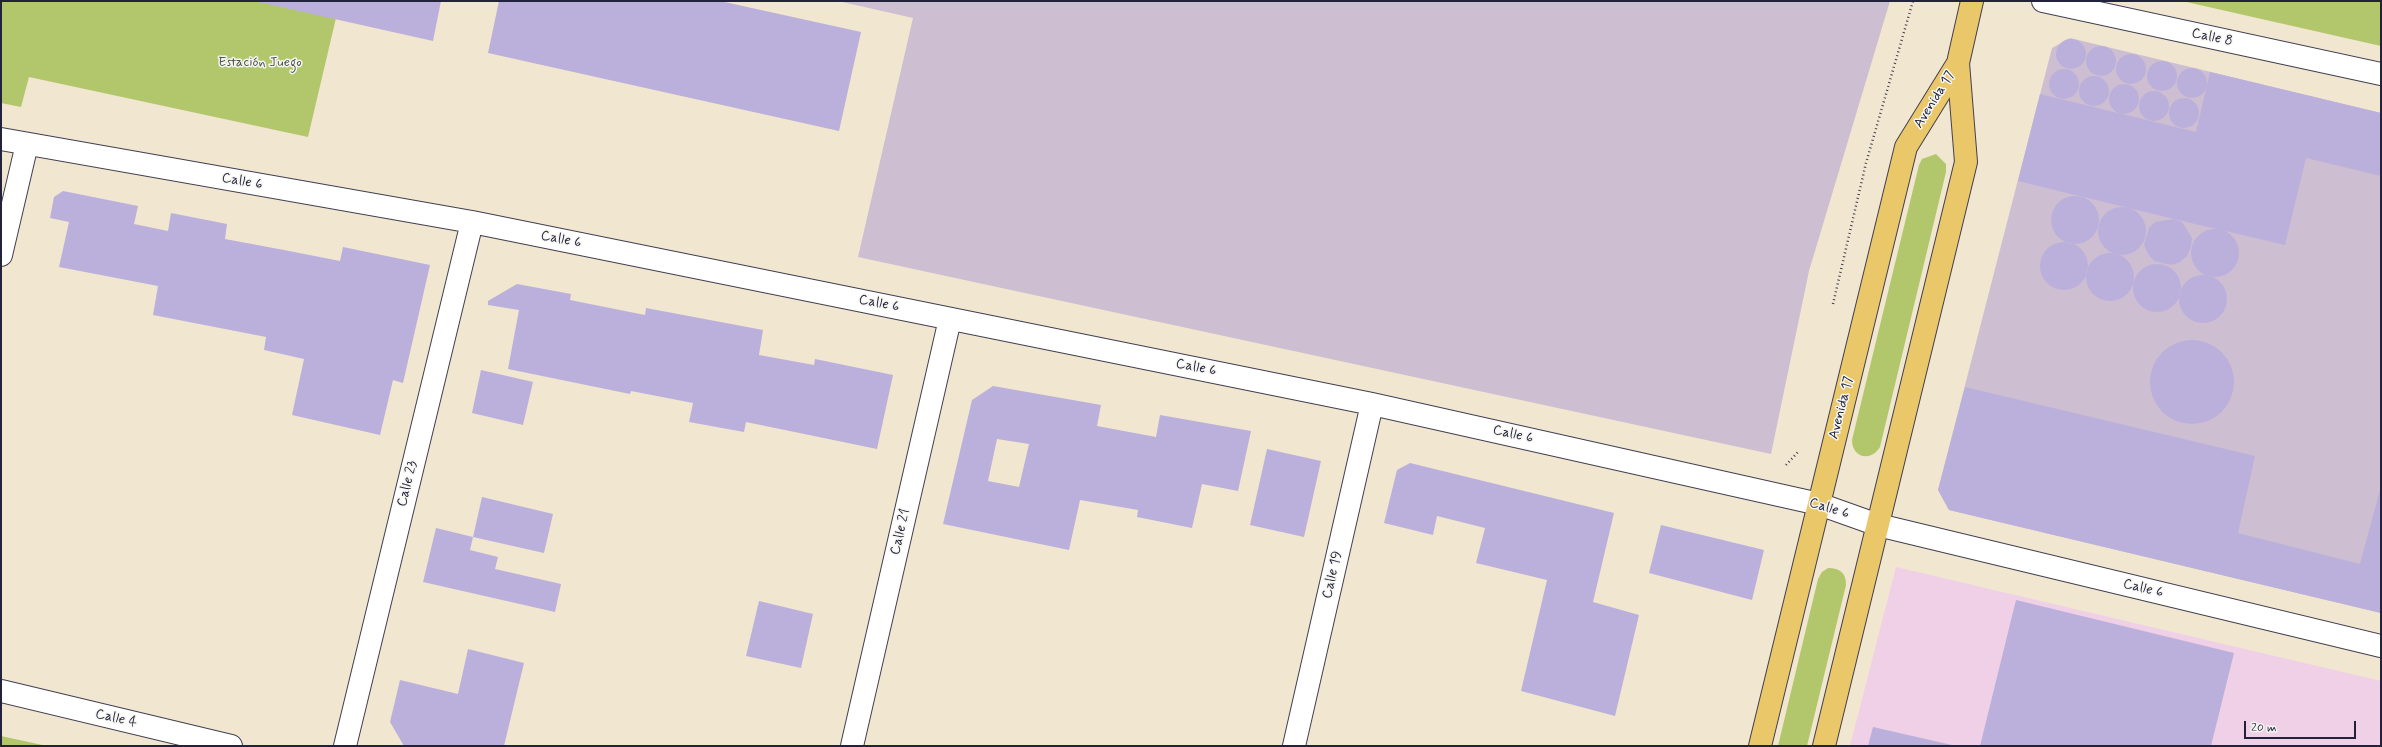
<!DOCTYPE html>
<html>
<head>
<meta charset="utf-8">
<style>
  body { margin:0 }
  #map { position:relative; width:2382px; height:747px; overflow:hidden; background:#f1e6d0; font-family:Mynerve,sans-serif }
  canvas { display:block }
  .frame { position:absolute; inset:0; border:2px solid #22223b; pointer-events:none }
  .scale { position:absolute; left:2244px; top:721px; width:112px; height:18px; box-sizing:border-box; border:2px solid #22223b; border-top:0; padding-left:5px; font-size:12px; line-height:14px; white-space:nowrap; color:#22223b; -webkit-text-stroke:3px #f6f6f2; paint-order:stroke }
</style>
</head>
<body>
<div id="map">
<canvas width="2382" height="747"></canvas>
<div class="frame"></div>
<div class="scale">20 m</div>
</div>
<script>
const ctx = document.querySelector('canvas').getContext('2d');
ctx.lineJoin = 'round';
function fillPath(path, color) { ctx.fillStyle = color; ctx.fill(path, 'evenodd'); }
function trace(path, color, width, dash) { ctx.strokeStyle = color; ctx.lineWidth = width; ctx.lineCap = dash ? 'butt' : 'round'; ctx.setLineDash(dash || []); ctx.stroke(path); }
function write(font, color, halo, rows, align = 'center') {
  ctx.font = font + ' Mynerve,sans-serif'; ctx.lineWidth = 3; ctx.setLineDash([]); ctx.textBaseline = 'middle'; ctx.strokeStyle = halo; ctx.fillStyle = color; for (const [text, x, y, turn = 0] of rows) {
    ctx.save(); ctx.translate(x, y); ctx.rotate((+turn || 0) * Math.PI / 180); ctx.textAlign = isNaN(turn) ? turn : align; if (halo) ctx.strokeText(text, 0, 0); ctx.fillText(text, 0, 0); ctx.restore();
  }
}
fillPath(new Path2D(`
  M1896,567L2381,681V746H1850Z`), '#efd0e6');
fillPath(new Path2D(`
  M838,1H1890L1809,271L1771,454L858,257L913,18Z
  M2070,38L2381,113V613L1949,510L1938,490L2052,48Z`), '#cdbed2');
fillPath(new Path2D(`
  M1,1H340L308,137L29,77L21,107L1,103Z
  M2182,1H2381V46Z
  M1936,154L1946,164V172L1880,447C1871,462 1852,458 1852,440L1919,165L1922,159Z
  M1828,568C1840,568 1846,573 1846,585L1807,746H1778L1818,579L1822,572Z
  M1,736L47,746H1Z`), '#b2c76b');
fillPath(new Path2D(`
  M254,1H441L433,41Z
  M499,1H720L861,32L839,131L488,53Z
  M2056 54a15 15 0 1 1 30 0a15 15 0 1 1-30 0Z
  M2086 61a15 15 0 1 1 30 0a15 15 0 1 1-30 0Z
  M2116 69a15 15 0 1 1 30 0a15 15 0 1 1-30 0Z
  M2147 76a15 15 0 1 1 30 0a15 15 0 1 1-30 0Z
  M2177 83a15 15 0 1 1 30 0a15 15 0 1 1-30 0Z
  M2049 84a15 15 0 1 1 30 0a15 15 0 1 1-30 0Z
  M2210,72L2381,113V176L2306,158L2285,245L2174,219L2182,222L2192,238L2191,247L2187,256L2180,262L2172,265L2154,261L2148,254L2144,245L2149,228L2155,222L2174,219L2018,181L2040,94L2196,132Z
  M2079 91a15 15 0 1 1 30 0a15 15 0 1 1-30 0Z
  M2109 99a15 15 0 1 1 30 0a15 15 0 1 1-30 0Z
  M2139 106a15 15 0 1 1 30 0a15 15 0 1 1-30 0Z
  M2169 113a15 15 0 1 1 30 0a15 15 0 1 1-30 0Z
  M63,191L138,206L134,224L168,231L171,213L227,224L225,239L284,250L340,261L343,247L430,265L403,383L393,380L380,435L292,415L304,359L264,350L266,337L153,315L158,286L59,267L69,222L50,218L54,197Z
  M2051 220a24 24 0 1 1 48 0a24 24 0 1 1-48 0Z
  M2098 231a24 24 0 1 1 48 0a24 24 0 1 1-48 0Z
  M2191 253a24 24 0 1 1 48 0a24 24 0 1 1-48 0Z
  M2040 266a24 24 0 1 1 48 0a24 24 0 1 1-48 0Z
  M2086 277a24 24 0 1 1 48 0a24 24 0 1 1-48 0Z
  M2133 288a24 24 0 1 1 48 0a24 24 0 1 1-48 0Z
  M2179 299a24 24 0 1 1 48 0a24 24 0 1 1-48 0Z
  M517,284L571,294L570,300L645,315L646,308L763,330L759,355L814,365L815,359L893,375L877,449L746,422L744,432L689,422L693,403L631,391L630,394L508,369L519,310L488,305V301Z
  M2150 382a42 42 0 1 1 84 0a42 42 0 1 1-84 0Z
  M481,370L533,382L523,425L472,413Z
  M993,386L1101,405L1097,426L1156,437L1160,415L1251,431L1238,491L1202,484L1192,528L1137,517L1138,510L1080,500L1069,550L943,524L972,400ZM997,439L1029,444L1019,487L988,481Z
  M1965,387L2255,456L2238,533L2360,564L2381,486V613L1949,510L1938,490Z
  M1267,449L1321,461L1304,537L1250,525Z
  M1410,463L1614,513L1593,602L1639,615L1615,716L1521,691L1547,580L1476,563L1485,528L1437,516L1433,535L1384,523L1397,470Z
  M482,497L553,514L544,553L473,537Z
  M1661,525L1764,550L1752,600L1649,573Z
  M436,528L473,537L470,550L498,557L495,569L561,584L555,612L423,582Z
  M2016,600L2234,653L2211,746H1980Z
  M759,601L813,614L801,668L746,656Z
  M468,649L524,663L504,746H404L390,722L400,680L458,694Z
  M1873,727L1952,745V746H1868Z`), '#bbb0db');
const minor = new Path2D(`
  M2043,1L2381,74
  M1,139L472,222L1372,404L1819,504L1878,525L2381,646
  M1,255L27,144
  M1,691L231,746
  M345,746L472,222
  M852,746L950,319
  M1294,746L1372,404`);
const major = new Path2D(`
  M1760,746L1906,147L1958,63
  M1824,746L1966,162L1958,63L1972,1`);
trace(minor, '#413f51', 24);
trace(major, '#413f51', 24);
trace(new Path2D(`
  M1833,304L1866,163L1913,1
  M1786,465L1798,452`), '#413f51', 2.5, [1, 3]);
trace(minor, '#fff', 22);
trace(major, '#eac769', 22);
write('14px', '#22223b', '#f6f6f2', [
  ["Calle 8",2212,38,12],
  ["Avenida 17",1935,100,-58],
  ["Calle 6",242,182,10],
  ["Calle 6",561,240,11],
  ["Calle 6",879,304,11],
  ["Calle 6",1196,368,11],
  ["Avenida 17",1842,408,-76],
  ["Calle 6",1513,435,13],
  ["Calle 23",408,484,-76],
  ["Calle 6",1829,509,17],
  ["Calle 21",901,532,-77],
  ["Calle 19",1333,575,-77],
  ["Calle 6",2143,589,14],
  ["Calle 4",116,719,13]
]);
write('14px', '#4d5449', '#f6f6f2', [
  ["Estación Juego",260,63]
]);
</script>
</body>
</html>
